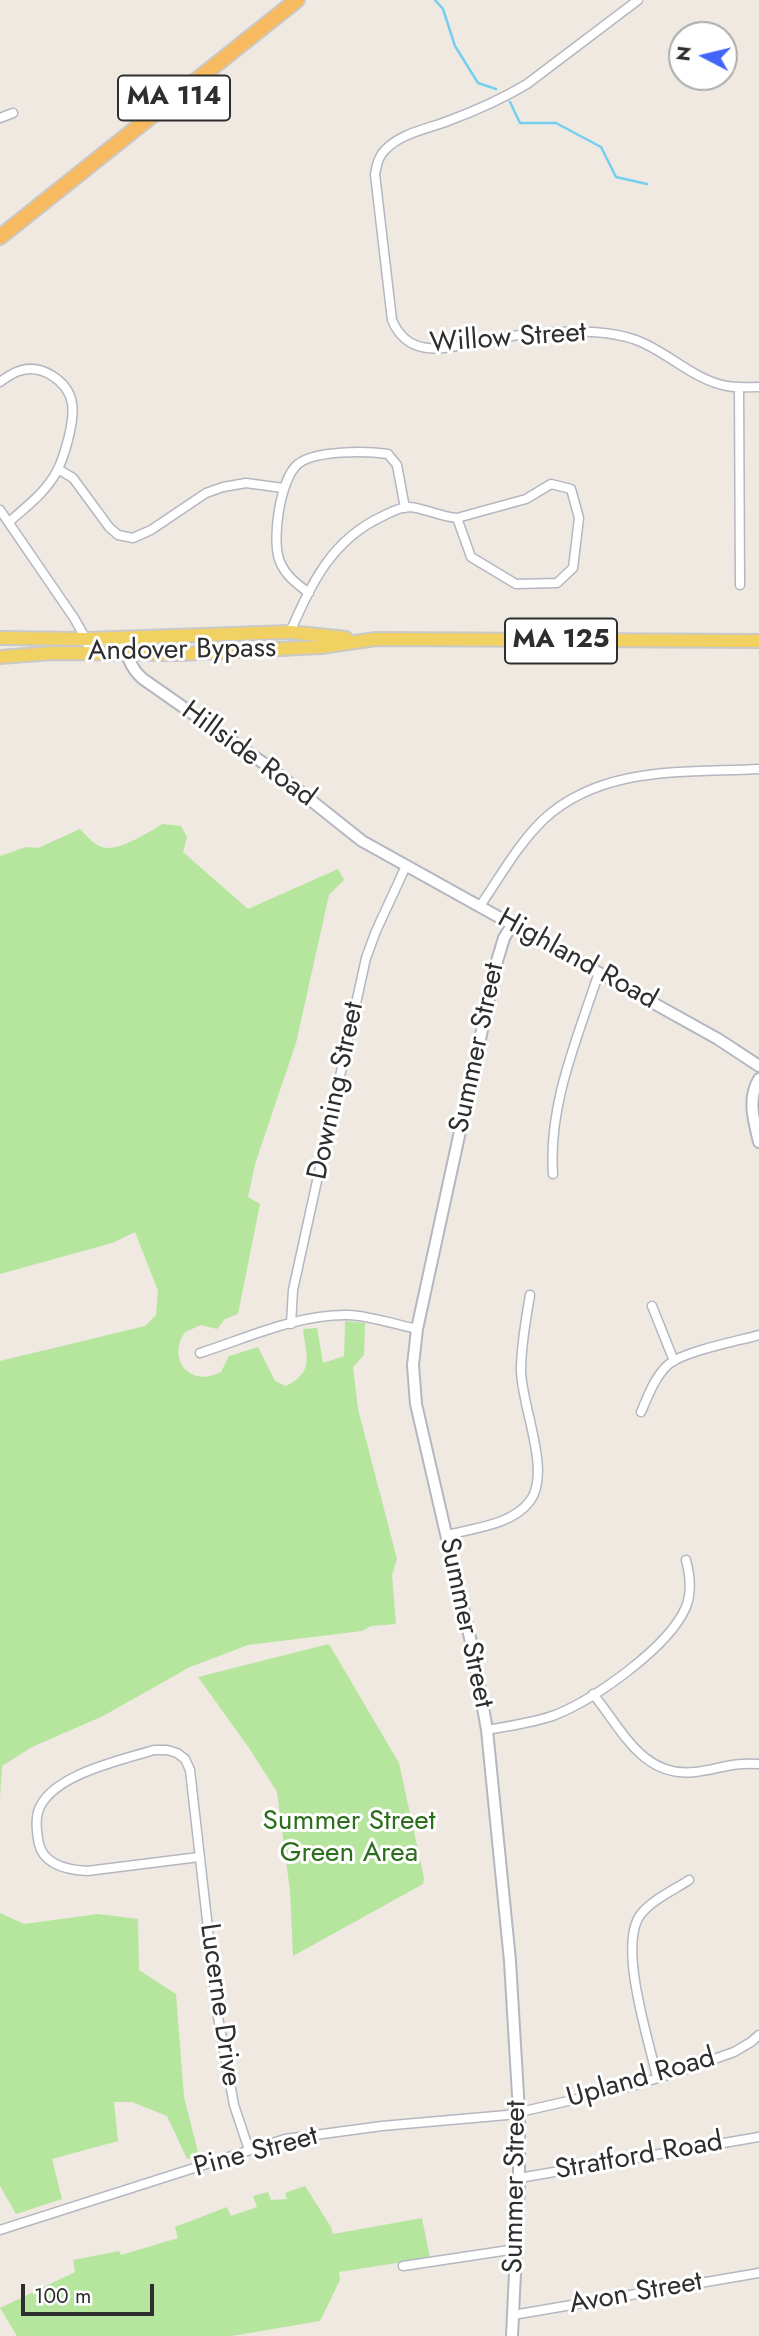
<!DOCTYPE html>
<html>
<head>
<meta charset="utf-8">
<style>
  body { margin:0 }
  #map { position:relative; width:759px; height:2336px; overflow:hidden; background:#efe9e1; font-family:Jost,sans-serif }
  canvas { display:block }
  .north { position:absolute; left:668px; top:21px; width:70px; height:70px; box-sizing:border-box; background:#fff; border:2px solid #ababab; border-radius:50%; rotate:277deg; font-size:19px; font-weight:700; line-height:28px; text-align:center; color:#2e2e2e }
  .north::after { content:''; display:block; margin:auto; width:24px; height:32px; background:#4264fb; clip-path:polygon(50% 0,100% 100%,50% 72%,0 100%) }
  .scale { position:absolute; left:21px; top:2284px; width:133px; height:32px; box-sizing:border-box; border:4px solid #2e2e2e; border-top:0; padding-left:9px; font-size:21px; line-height:24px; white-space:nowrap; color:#2e2e2e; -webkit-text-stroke:5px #fff; paint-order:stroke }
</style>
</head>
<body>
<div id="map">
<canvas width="759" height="2336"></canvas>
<div class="north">N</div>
<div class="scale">100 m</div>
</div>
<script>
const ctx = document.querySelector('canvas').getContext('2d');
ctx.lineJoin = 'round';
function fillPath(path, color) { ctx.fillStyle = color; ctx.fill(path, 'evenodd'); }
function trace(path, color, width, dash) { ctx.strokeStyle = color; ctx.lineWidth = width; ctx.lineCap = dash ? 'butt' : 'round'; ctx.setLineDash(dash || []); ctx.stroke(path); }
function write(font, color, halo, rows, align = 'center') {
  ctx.font = font + ' Jost,sans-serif'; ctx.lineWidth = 6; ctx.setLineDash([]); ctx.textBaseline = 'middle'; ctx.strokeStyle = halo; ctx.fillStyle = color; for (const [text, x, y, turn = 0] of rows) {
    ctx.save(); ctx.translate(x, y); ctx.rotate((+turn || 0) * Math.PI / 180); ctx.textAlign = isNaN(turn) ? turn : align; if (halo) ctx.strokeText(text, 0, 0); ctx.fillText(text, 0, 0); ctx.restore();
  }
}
fillPath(new Path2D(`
  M162,824L181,826L187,837L183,852L248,909L338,869L344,880L329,895L296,1043L255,1164L248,1197L260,1204L238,1314L225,1319L217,1329L201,1325L185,1332C166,1360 191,1388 221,1372L229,1356L258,1347L275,1381L286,1386C315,1371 306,1358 303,1329L317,1328L323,1363L344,1356L345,1321L365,1323L364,1355L353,1367L358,1409L397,1559L392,1575L396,1624L371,1626L362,1631L248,1645L190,1667L103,1716L32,1747L2,1766L0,1798V1361L145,1326L156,1315L158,1291L135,1232L112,1243L0,1274V856L26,847L38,848L80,829C88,837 97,849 109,848C123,848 150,832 162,824Z
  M329,1644L399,1763L424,1878L423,1884L293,1956L290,1891L277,1792L249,1748L198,1677Z
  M0,1913L24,1924L98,1914L138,1919L139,1970L176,1994L184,2097L199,2156L187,2159L167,2116L132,2102H114L118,2141L52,2159L62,2199L16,2214L0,2186Z
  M305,2186L331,2227L333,2234L422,2218L430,2258L339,2272L340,2280L320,2321L232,2336H17L0,2308L75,2272L73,2260L119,2251L121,2255L178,2238L175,2227L227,2207L231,2216L257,2207L253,2196L268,2192L271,2200L287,2199L285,2193Z`), '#b6e59e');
trace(new Path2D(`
  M435,0L443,9L455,46L478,83L496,89
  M510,102L520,123H556L601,147L616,177L647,184`), '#75cff0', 2.5);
const minor = new Path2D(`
  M638,0L527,84C502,99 475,111 448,121C427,129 401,133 385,150C378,157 377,165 375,174L392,320C410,363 452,346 487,340C510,336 533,332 556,332C582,331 611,331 636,340C667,351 693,380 727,386C737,388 748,387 759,387
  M0,118L13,113
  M0,382C6,378 12,373 19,371C41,363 68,381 72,403C75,420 65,455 57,471C46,492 27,506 9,522
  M739,387L740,585
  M58,469L73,478L109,527L118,535L133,538L151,530L206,493L223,487L246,483L283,488
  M551,484L571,489L579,518L573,568L557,583L516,584L471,557L457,518L526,499Z
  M0,510L74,618L86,639L90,654
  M309,593C297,584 286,576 280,562C271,541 280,479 298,464C315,450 367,451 388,454L397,465L405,508
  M290,632C312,583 331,540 383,516C391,512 400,507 409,507C425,508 441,517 457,518
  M480,906C500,877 518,844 544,819C603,765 685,773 759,769
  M553,1174C548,1104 578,1037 599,972
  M652,1306L674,1361
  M291,1324L293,1290L366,958L376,931L406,866
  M200,1353C247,1338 298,1314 348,1315C371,1316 394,1324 417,1329
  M641,1412C648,1396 655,1376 669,1364C685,1351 738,1341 759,1335
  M447,1535C474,1528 512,1525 530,1501C552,1472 521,1405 521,1370C521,1345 526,1319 530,1295
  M593,1694C622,1729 642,1778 695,1772C720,1769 731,1762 759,1764
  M487,1730C509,1726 533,1723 555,1715C595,1699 669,1647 686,1607C692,1592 690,1575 686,1560
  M199,1857L87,1871C69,1870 44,1865 39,1844C37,1834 35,1822 38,1812C49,1775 122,1760 154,1750H167L177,1753L185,1759L190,1770L218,2017L234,2105L249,2150
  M657,2077C649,2041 617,1944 641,1914C652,1900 674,1890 689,1880
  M519,2178L759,2137
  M0,2230L285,2139L382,2126L507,2115L625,2088L681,2071L734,2052L751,2042L759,2035
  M403,2266L516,2249
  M513,2315L759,2273`);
const tertiary = new Path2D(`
  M124,638C126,654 130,668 143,679L269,767L362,841L718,1039L759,1066
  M759,1079C747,1099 754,1121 759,1142
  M512,2336L519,2187V2112L510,1961L487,1730L473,1651L416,1404L413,1365L417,1329L497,961L504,938L512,925`);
const primary = new Path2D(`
  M0,638L86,639L290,632L346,638
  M0,657L52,653L178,654L321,647L376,639L759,641`);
const trunk = new Path2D(`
  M0,237L297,0`);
trace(minor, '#b4b7c1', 11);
trace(tertiary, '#b4b7c1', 14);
trace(primary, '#c9c9c9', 16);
trace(trunk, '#c9c9c9', 18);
trace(minor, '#fff', 8);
trace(tertiary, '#fff', 10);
trace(primary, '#f2d163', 12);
trace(trunk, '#f8ba60', 14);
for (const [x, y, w] of [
  [174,98,112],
  [561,641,112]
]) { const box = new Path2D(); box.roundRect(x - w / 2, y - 22.5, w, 45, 5); ctx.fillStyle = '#fff'; ctx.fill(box); trace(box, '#2e2e2e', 2); }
write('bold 26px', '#2e2e2e', null, [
  ["MA 114",174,98],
  ["MA 125",561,641]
]);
write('28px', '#2e2e2e', '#fff', [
  ["Willow Street",508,339,-4],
  ["Andover Bypass",182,651,-1],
  ["Hillside Road",248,755,36],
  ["Highland Road",577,960,29],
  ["Summer Street",478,1048,-78],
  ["Downing Street",337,1091,-78],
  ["Summer Street",465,1623,78],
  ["Lucerne Drive",219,2005,82],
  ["Upland Road",641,2079,-16],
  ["Pine Street",256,2153,-15],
  ["Stratford Road",639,2157,-10],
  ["Summer Street",516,2187,-89],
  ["Avon Street",636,2294,-10]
]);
write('28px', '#2c6e1b', '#fff', [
  ["Summer Street",349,1822],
  ["Green Area",349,1854]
]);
</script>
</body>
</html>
